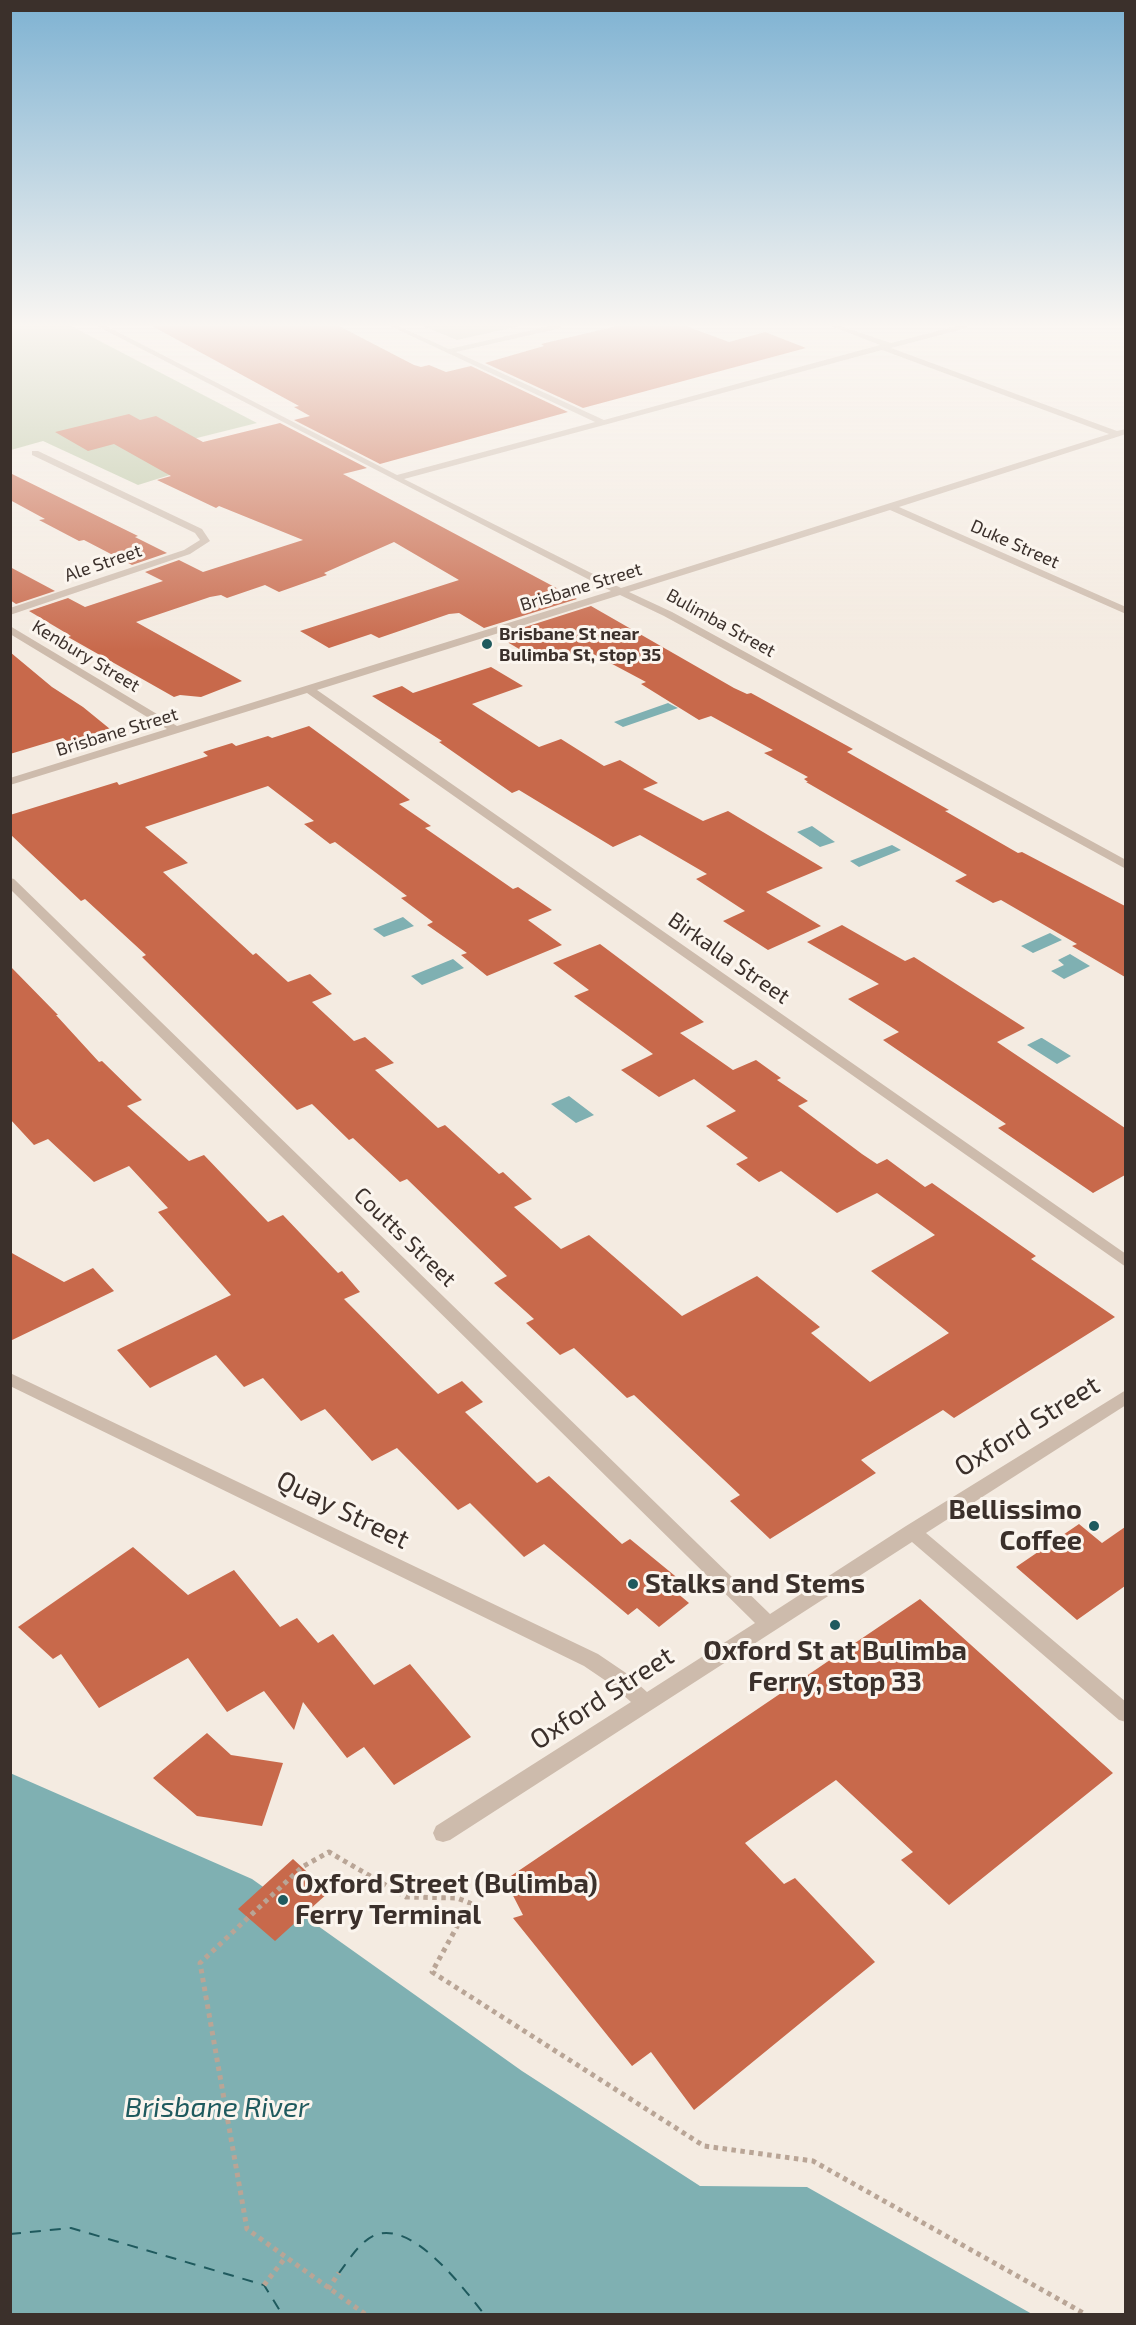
<!DOCTYPE html>
<html>
<head>
<meta charset="utf-8">
<style>
  body { margin:0 }
  #map { position:relative; width:1136px; height:2325px; overflow:hidden; background:#f4ebe1; font-family:"Exo 2",sans-serif }
  canvas { display:block }
  .frame { position:absolute; inset:0; border:12px solid #3b302b; pointer-events:none }
</style>
</head>
<body>
<div id="map">
<canvas width="1136" height="2325"></canvas>
<div class="frame"></div>
</div>
<script>
const ctx = document.querySelector('canvas').getContext('2d');
ctx.lineJoin = 'round';
function fillPath(path, color) { ctx.fillStyle = color; ctx.fill(path, 'evenodd'); }
function trace(path, color, width, dash) { ctx.strokeStyle = color; ctx.lineWidth = width; ctx.lineCap = dash ? 'butt' : 'round'; ctx.setLineDash(dash || []); ctx.stroke(path); }
function write(font, color, halo, rows, align = 'center') {
  ctx.font = font + ' "Exo 2",sans-serif'; ctx.lineWidth = 6; ctx.setLineDash([]); ctx.textBaseline = 'middle'; ctx.strokeStyle = halo; ctx.fillStyle = color; for (const [text, x, y, turn = 0] of rows) {
    ctx.save(); ctx.translate(x, y); ctx.rotate((+turn || 0) * Math.PI / 180); ctx.textAlign = isNaN(turn) ? turn : align; if (halo) ctx.strokeText(text, 0, 0); ctx.fillText(text, 0, 0); ctx.restore();
  }
}
fillPath(new Path2D(`
  M11,326H71L257,423L173,444L211,462L138,485L43,441L11,450Z
  M423,326H520L457,340Z`), '#b8c4a0');
fillPath(new Path2D(`
  M668,703L678,708L623,727L614,722Z
  M812,826L835,842L820,847L797,832Z
  M892,845L901,850L859,867L850,861Z
  M403,917L414,926L384,937L373,929Z
  M1050,933L1062,940L1033,953L1021,946Z
  M1070,954L1090,966L1064,979L1051,971L1064,965L1058,960Z
  M453,959L464,968L422,985L411,976Z
  M1041,1038H1042L1071,1056L1057,1064L1027,1045Z
  M569,1096L594,1115L576,1123L551,1104Z
  M10,1773L252,1879L522,2071L700,2186L807,2187L1032,2314H11Z`), '#7fb0b2');
trace(new Path2D(`
  M10,2234L71,2228L264,2285L282,2314
  M339,2273C349,2260 361,2239 378,2234C416,2224 463,2288 484,2314`), '#1f5a5e', 2, [11, 9]);
fillPath(new Path2D(`
  M152,326H339L414,365L421,367L429,365L446,372L471,366L568,412L380,464L294,420L310,416L294,407L299,406Z
  M617,326H686L729,342L765,332L806,348L583,408L485,363L544,346L541,344Z
  M129,414L140,420L156,416L203,442L280,423L367,468L343,474L577,599L484,628L459,613L449,614L379,638L371,634L329,648L300,631L459,580L394,542L324,573L327,575L279,592L265,585L227,598L221,595L210,597L136,622L242,681L201,697L180,695L174,697L68,637L71,636L29,611L68,598L85,607L163,581L145,572L179,560L203,572L303,540L219,506L216,508L157,480L171,476L114,444L88,451L55,432Z
  M10,473L138,536L135,537L167,553L132,565L84,540L79,541L39,520L45,519L10,500Z
  M10,567L55,591L16,604L10,600Z
  M591,606L734,688L747,694L751,693L853,749L847,752L949,810L945,811L1018,853L1022,852L1125,906V977L1072,946L1077,944L1001,900L993,903L955,881L967,875L806,782H808L804,779L808,777L764,753L773,750L711,716L699,720L641,684L646,682L584,649L543,663L497,636Z
  M10,652L52,687L83,707L110,729L68,742L63,738L10,754Z
  M491,667L523,686L472,704L539,747L561,739L604,766L620,760L658,783L643,789L703,821L728,811L823,868L766,892L821,926L768,950L723,921L745,911L696,879L707,874L640,835L613,847L519,790L512,793L439,742L442,741L372,696L402,686L413,693Z
  M309,726L410,800L399,804L431,826L425,828L513,889L518,887L552,910L528,920L562,945L487,976L461,955L467,953L427,925L433,922L401,898L407,896L335,842L330,844L304,824L314,821L268,786L145,827L188,863L163,872L253,955L256,953L288,982L310,974L332,994L312,1002L354,1041L365,1037L394,1063L375,1070L438,1128L445,1125L499,1174L503,1172L532,1199L514,1207L561,1249L589,1235L682,1316L757,1276L820,1327L811,1333L870,1382L949,1333L871,1271L935,1235L877,1193L837,1213L781,1171L759,1182L736,1164L748,1158L706,1126L736,1111L694,1079L659,1097L621,1070L653,1054L574,996L589,990L553,963L600,944L704,1022L680,1033L733,1070L756,1060L781,1078L777,1080L808,1101L798,1106L862,1154L877,1164L887,1159L925,1187L932,1183L1036,1256L1031,1259L1115,1317L954,1418L943,1410L861,1460L876,1473L770,1539L730,1501L740,1495L634,1395L627,1398L574,1348L560,1355L526,1323L534,1319L494,1283L507,1276L407,1179L400,1182L353,1138L349,1140L312,1104L297,1110L142,957L146,955L85,899L81,901L10,834V815L117,782L119,785L208,756L203,752L232,743L236,746L268,736L272,738Z
  M842,925L905,961L914,957L1025,1028L997,1042L1125,1128V1175L1093,1193L998,1128L1006,1124L883,1040L899,1032L848,999L879,984L807,942Z
  M10,966L58,1015H56L99,1062L102,1061L142,1100L127,1106L189,1161L204,1155L268,1222L283,1215L338,1273L342,1271L360,1292L344,1299L438,1394L462,1381L483,1402L465,1412L537,1483L549,1476L622,1544L630,1539L680,1580L670,1587L689,1603L659,1627L637,1608L628,1615L544,1544L524,1557L470,1503L458,1510L397,1448L372,1461L325,1409L301,1421L263,1378L244,1387L216,1355L150,1388L117,1350L231,1295L158,1212L168,1208L129,1166L94,1182L48,1139L34,1145L10,1119Z
  M10,1252L64,1282L93,1268L114,1291L10,1341Z
  M1079,1524L1102,1543L1125,1527V1586L1077,1620L1016,1567Z
  M133,1547L188,1595L234,1570L280,1627L297,1618L318,1643L333,1634L374,1685L410,1664L471,1737L394,1785L364,1747L347,1758L303,1702L294,1730L264,1691L227,1712L188,1658L99,1708L61,1654L53,1659L18,1627Z
  M920,1599L1113,1773L949,1905L901,1860L913,1852L836,1780L745,1843L784,1884L795,1878L875,1962L694,2110L651,2052L632,2066L513,1918L523,1915L505,1880Z
  M207,1733L231,1755L283,1763L262,1826L197,1816L153,1778Z
  M293,1859L329,1892L275,1941L238,1909Z`), '#c8694b');
trace(new Path2D(`
  M264,2285L285,2258
  M328,2289L339,2273
  M365,2314L247,2229L200,1963L302,1867L329,1852L406,1897L457,1898L470,1903L432,1972L704,2146L813,2161L1085,2314`), '#b9a596', 5, [4.5, 4.5]);
fillPath(new Path2D(`
  M97,326H106L397,475L595,422L390,326H398L449,349L550,326H561V328L456,352L604,420L880,345L831,326H840L891,343L957,326H967V328L891,348L1117,431L1126,429V434L899,507L1126,607V614L890,510L629,592L672,612L1126,860V869L664,616L620,595L317,690L1126,1254V1267L307,693L10,785V778L167,729L10,634V626L177,726L611,591ZM882,350L1109,434L621,588L404,479Z
  M32,451H38L202,529L210,541L190,554L10,615V608L184,550L200,540L195,533L32,455Z
  M10,878L14,879L770,1614L906,1526L1126,1390V1405L926,1533L1126,1702V1722L1119,1720L912,1542L450,1840L443,1842L436,1840L433,1833L436,1826L631,1702L612,1685L584,1666L10,1386V1373L598,1654L626,1673L647,1692L755,1623L10,889Z`), '#cdbbac');
const sky = ctx.createLinearGradient(0, 0, 0, 651);
sky.addColorStop(0, '#7eb2d2');
sky.addColorStop(0.5, '#faf6f2');
sky.addColorStop(1, '#faf6f200');
ctx.fillStyle = sky;
ctx.fillRect(0, 0, 1136, 651);
for (const [x, y, r, color] of [
  [487,644,6,"#1f5a5e"],
  [1094,1526,6,"#1f5a5e"],
  [633,1584,6,"#1f5a5e"],
  [835,1625,6,"#1f5a5e"],
  [283,1900,6,"#1f5a5e"]
]) { const dot = new Path2D(); dot.arc(x, y, r, 0, 2 * Math.PI); ctx.fillStyle = color; ctx.fill(dot); trace(dot, '#fbf5ee', 2); }
write('18px', '#3b302b', '#fbf5ee', [
  ["Duke Street",1015,544,24],
  ["Ale Street",103,563,-19],
  ["Brisbane Street",581,587,-17],
  ["Bulimba Street",721,623,29],
  ["Kenbury Street",86,656,31],
  ["Brisbane Street",117,732,-17]
]);
write('bold 18px', '#3b302b', '#fbf5ee', [
  ["Brisbane St near",499,634],
  ["Bulimba St, stop 35",499,655]
], 'left');
write('22px', '#3b302b', '#fbf5ee', [
  ["Birkalla Street",729,958,35],
  ["Coutts Street",405,1237,44]
]);
write('27px', '#3b302b', '#fbf5ee', [
  ["Oxford Street",1027,1426,-32],
  ["Quay Street",343,1510,26],
  ["Oxford Street",602,1698,-33]
]);
write('bold 27px', '#3b302b', '#fbf5ee', [
  ["Bellissimo",1082,1510,"right"],
  ["Coffee",1082,1541,"right"],
  ["Stalks and Stems",645,1584],
  ["Oxford St at Bulimba",835,1651,"center"],
  ["Ferry, stop 33",835,1682,"center"],
  ["Oxford Street (Bulimba)",295,1884],
  ["Ferry Terminal",295,1915]
], 'left');
write('italic 28px', '#1f5a5e', '#fbf5ee', [
  ["Brisbane River",217,2108]
]);
</script>
</body>
</html>
